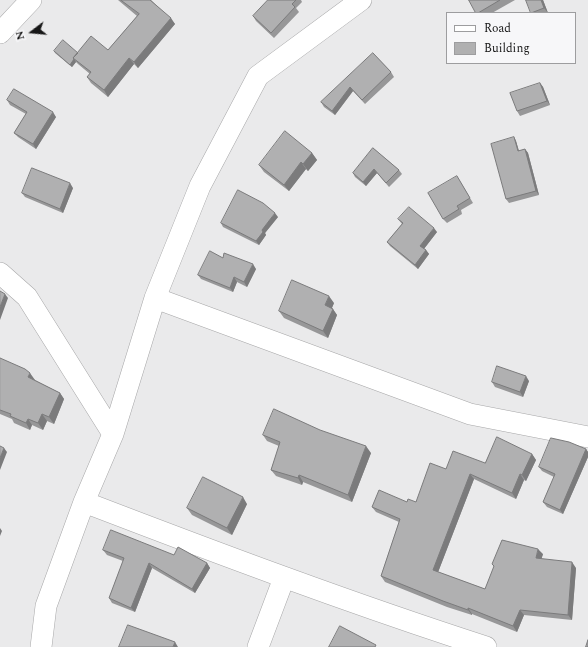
<!DOCTYPE html>
<html>
<head>
<meta charset="utf-8">
<style>
  body { margin:0 }
  #map { position:relative; width:588px; height:647px; overflow:hidden; background:#eaeaeb; font-family:Spectral,serif }
  canvas { display:block }
  .legend { position:absolute; left:446px; top:12px; width:130px; height:52px; box-sizing:border-box; background:#f7f7f9; border:1px solid #9d9d9f; margin:0; padding:5px 7px; list-style:none; font-size:12px; color:#171717 }
  .legend li { display:flex; align-items:center; gap:8px; height:20px }
  .legend b { width:20px; border:1px solid #9d9d9f }
  .north { position:absolute; left:12px; top:12px; width:40px; height:40px; -webkit-text-stroke:3px #f7f7f9; paint-order:stroke; rotate:254deg; font-size:11px; font-weight:700; line-height:16px; text-align:center; color:#171717 }
  .north::after { content:''; display:block; margin:auto; width:14px; height:18px; background:#171717; clip-path:polygon(50% 0,100% 100%,50% 72%,0 100%) }
</style>
</head>
<body>
<div id="map">
<canvas width="588" height="647"></canvas>
<ul class="legend">
<li><b style="height:5px;background:#fff"></b>Road</li>
<li><b style="height:11px;background:#b0b0b1"></b>Building</li>
</ul>
<div class="north">N</div>
</div>
<script>
const ctx = document.querySelector('canvas').getContext('2d');
ctx.lineJoin = 'round';
function trace(path, color, width, dash) { ctx.strokeStyle = color; ctx.lineWidth = width; ctx.lineCap = dash ? 'butt' : 'round'; ctx.setLineDash(dash || []); ctx.stroke(path); }
function fillPath(path, color) { ctx.fillStyle = color; ctx.fill(path, 'evenodd'); }
const minor = new Path2D(`
  M0,33L31,0
  M0,273L27,297L113,434
  M155,298L470,414L588,437
  M84,502C217,553 350,603 486,647
  M41,647L46,606L84,502L113,434L155,298L200,186L258,76L361,0
  M258,647L284,578`);
trace(minor, '#a7a7a8', 22);
trace(minor, '#fff', 21);
fillPath(new Path2D(`
  M118,0H151L175,24L138,68L134,64L108,97L91,83L87,77L90,74L78,64L76,62L72,67L55,53L54,51L78,53L108,50L137,16Z
  M268,0H301L302,2L296,8L299,12L274,38L256,21L253,16Z
  M469,0H515L492,13H476Z
  M526,0H543L548,13H532Z
  M373,53L391,72L394,77L365,104L353,91L335,115L324,107L321,102Z
  M540,83L543,87L550,105L520,116L517,111Z
  M7,100L56,117L36,149L18,137L14,133L26,114L10,105Z
  M514,137L516,141L519,151L525,149L528,153L539,195L509,203L506,199Z
  M373,148L399,170L402,174L389,187L377,173L366,186L355,177L353,173Z
  M312,153L317,160L308,171L306,169L289,191L264,172L259,165Z
  M457,176L473,203L461,210L462,214L447,223L443,219Z
  M73,188L63,213L25,197L22,193Z
  M278,217L265,233L266,235L259,245L223,227L221,223Z
  M398,219L437,232L424,249L426,250L429,254L418,269L390,246L387,242L402,224Z
  M223,258L256,269L247,287L237,282L233,292L201,279L198,275Z
  M334,303L332,308L337,315L328,338L284,318L279,311Z
  M0,358L35,380L60,393L64,399L54,424L47,421L43,430L32,425L30,430L14,423L12,419L0,414Z
  M529,381L523,397L495,387L492,382Z
  M263,435L371,453L352,502L303,482L302,485L276,476L271,470L279,446L267,441Z
  M586,449L588,452V457L563,514L547,507L543,502L554,477L542,471L539,467Z
  M532,454L536,460L526,481L524,480L516,499L474,479L438,572L485,589L494,567L492,564L543,554L541,559L576,568L572,620L524,615L517,632L472,614V615L447,607L385,582L381,576L399,522L376,512L372,507L407,502H416L446,469L485,463Z
  M247,504L232,535L192,515L187,508Z
  M103,550L174,555L207,563L210,568L195,593L152,568L135,612L112,603L109,598L123,561L107,555Z`), '#979798');
fillPath(new Path2D(`
  M541,0H543L548,13L544,8Z
  M171,18L175,24L138,68L134,62Z
  M129,58L134,64L108,97L104,90Z
  M74,59L76,62L72,67L70,65Z
  M540,83L543,87L550,105L547,101Z
  M350,87L353,91L335,115L332,111Z
  M53,112L56,117L36,149L33,144Z
  M514,137L516,141L520,155L518,151Z
  M525,149L528,153L539,195L536,191Z
  M312,153L317,160L308,171L303,164Z
  M301,162L306,169L289,191L284,185Z
  M374,169L377,173L366,186L363,182Z
  M70,183L73,188L63,213L60,209Z
  M275,213L278,217L265,233L266,235L259,245L256,241L262,230Z
  M434,228L437,232L423,250L420,246Z
  M426,250L429,254L418,269L415,265Z
  M253,264L256,269L247,287L244,282Z
  M234,277L237,282L233,292L230,288Z
  M5,294L8,298L0,320V307Z
  M329,296L334,303L330,312L325,305Z
  M333,309L337,315L328,338L323,331Z
  M30,373L35,380L33,384L28,377Z
  M526,376L529,381L523,397L520,392Z
  M60,393L64,399L54,424L49,417Z
  M42,414L47,421L43,430L38,423Z
  M28,419L32,425L30,430L26,423Z
  M366,446L371,453L352,502L348,495Z
  M4,448L7,452L0,470V458Z
  M586,449L588,452V457L563,514L560,510Z
  M532,454L536,460L526,481L522,475Z
  M470,474L474,479L437,575L433,570Z
  M520,474L524,480L516,499L512,493Z
  M299,475L303,482L302,485L298,478Z
  M243,497L247,504L232,535L227,528Z
  M0,528L2,531L0,536Z
  M538,549L543,554L540,564L536,558Z
  M572,562L576,568L572,620L568,615Z
  M149,563L152,568L135,612L131,608Z
  M207,563L210,568L195,593L192,589Z
  M468,608L472,614V615L468,610Z
  M520,610L524,615L517,632L513,626Z
  M175,642L178,647H173Z`), '#7b7b7c');
const building = new Path2D(`
  M121,0H150L171,18L134,62L129,58L104,90L87,77L91,72L73,58L91,36L108,50L139,14Z
  M268,0H296L292,4L295,7L271,33L253,16Z
  M469,0H500L478,13H476Z
  M526,0H541L544,8L531,13Z
  M63,40L78,53L73,58L74,59L70,65L54,51Z
  M373,53L391,72L362,100L350,87L332,111L321,102Z
  M540,83L547,101L517,111L510,93Z
  M14,89L53,112L33,144L14,133L27,112L7,100Z
  M285,131L312,153L303,164L301,162L284,185L259,165Z
  M514,137L518,151L525,149L536,191L506,199L491,144Z
  M373,148L399,170L386,183L374,169L363,182L353,173Z
  M32,168L70,183L60,209L22,193Z
  M457,176L470,198L457,206L459,209L443,219L428,193Z
  M238,190L263,203L275,213L262,230L263,232L256,241L221,223Z
  M409,207L434,228L420,246L426,250L415,265L387,242L403,223L398,219Z
  M210,251L223,258L224,253L253,264L244,282L234,277L230,288L198,275Z
  M292,280L329,296L325,305L333,309L323,331L279,311Z
  M0,291L5,294L0,307Z
  M0,358L25,369L30,373L28,377L60,393L49,417L42,414L38,423L28,419L26,423L10,416L11,414L0,410Z
  M497,366L526,376L520,392L492,382Z
  M274,409L320,430L366,446L348,495L299,475L298,478L271,470L280,442L263,435Z
  M497,437L532,454L522,475L520,474L512,493L470,474L433,570L485,589L494,566L492,564L502,540L538,549L536,558L572,562L568,615L520,610L513,626L468,608V610L443,601L381,576L400,519L372,507L379,490L407,502L408,499L416,502L430,463L446,469L453,451L485,463Z
  M551,438L569,442L586,449L560,510L543,502L555,474L539,467Z
  M0,446L4,448L0,458Z
  M203,477L243,497L227,528L187,508Z
  M111,530L174,555L178,547L207,563L192,589L149,563L131,608L109,598L124,558L103,550Z
  M128,625L175,642L173,647H119Z
  M340,626L376,645L375,647H329Z
  M588,640V647H586Z`);
fillPath(building, '#b0b0b1');
trace(building, '#7b7b7c', 1);
</script>
</body>
</html>
